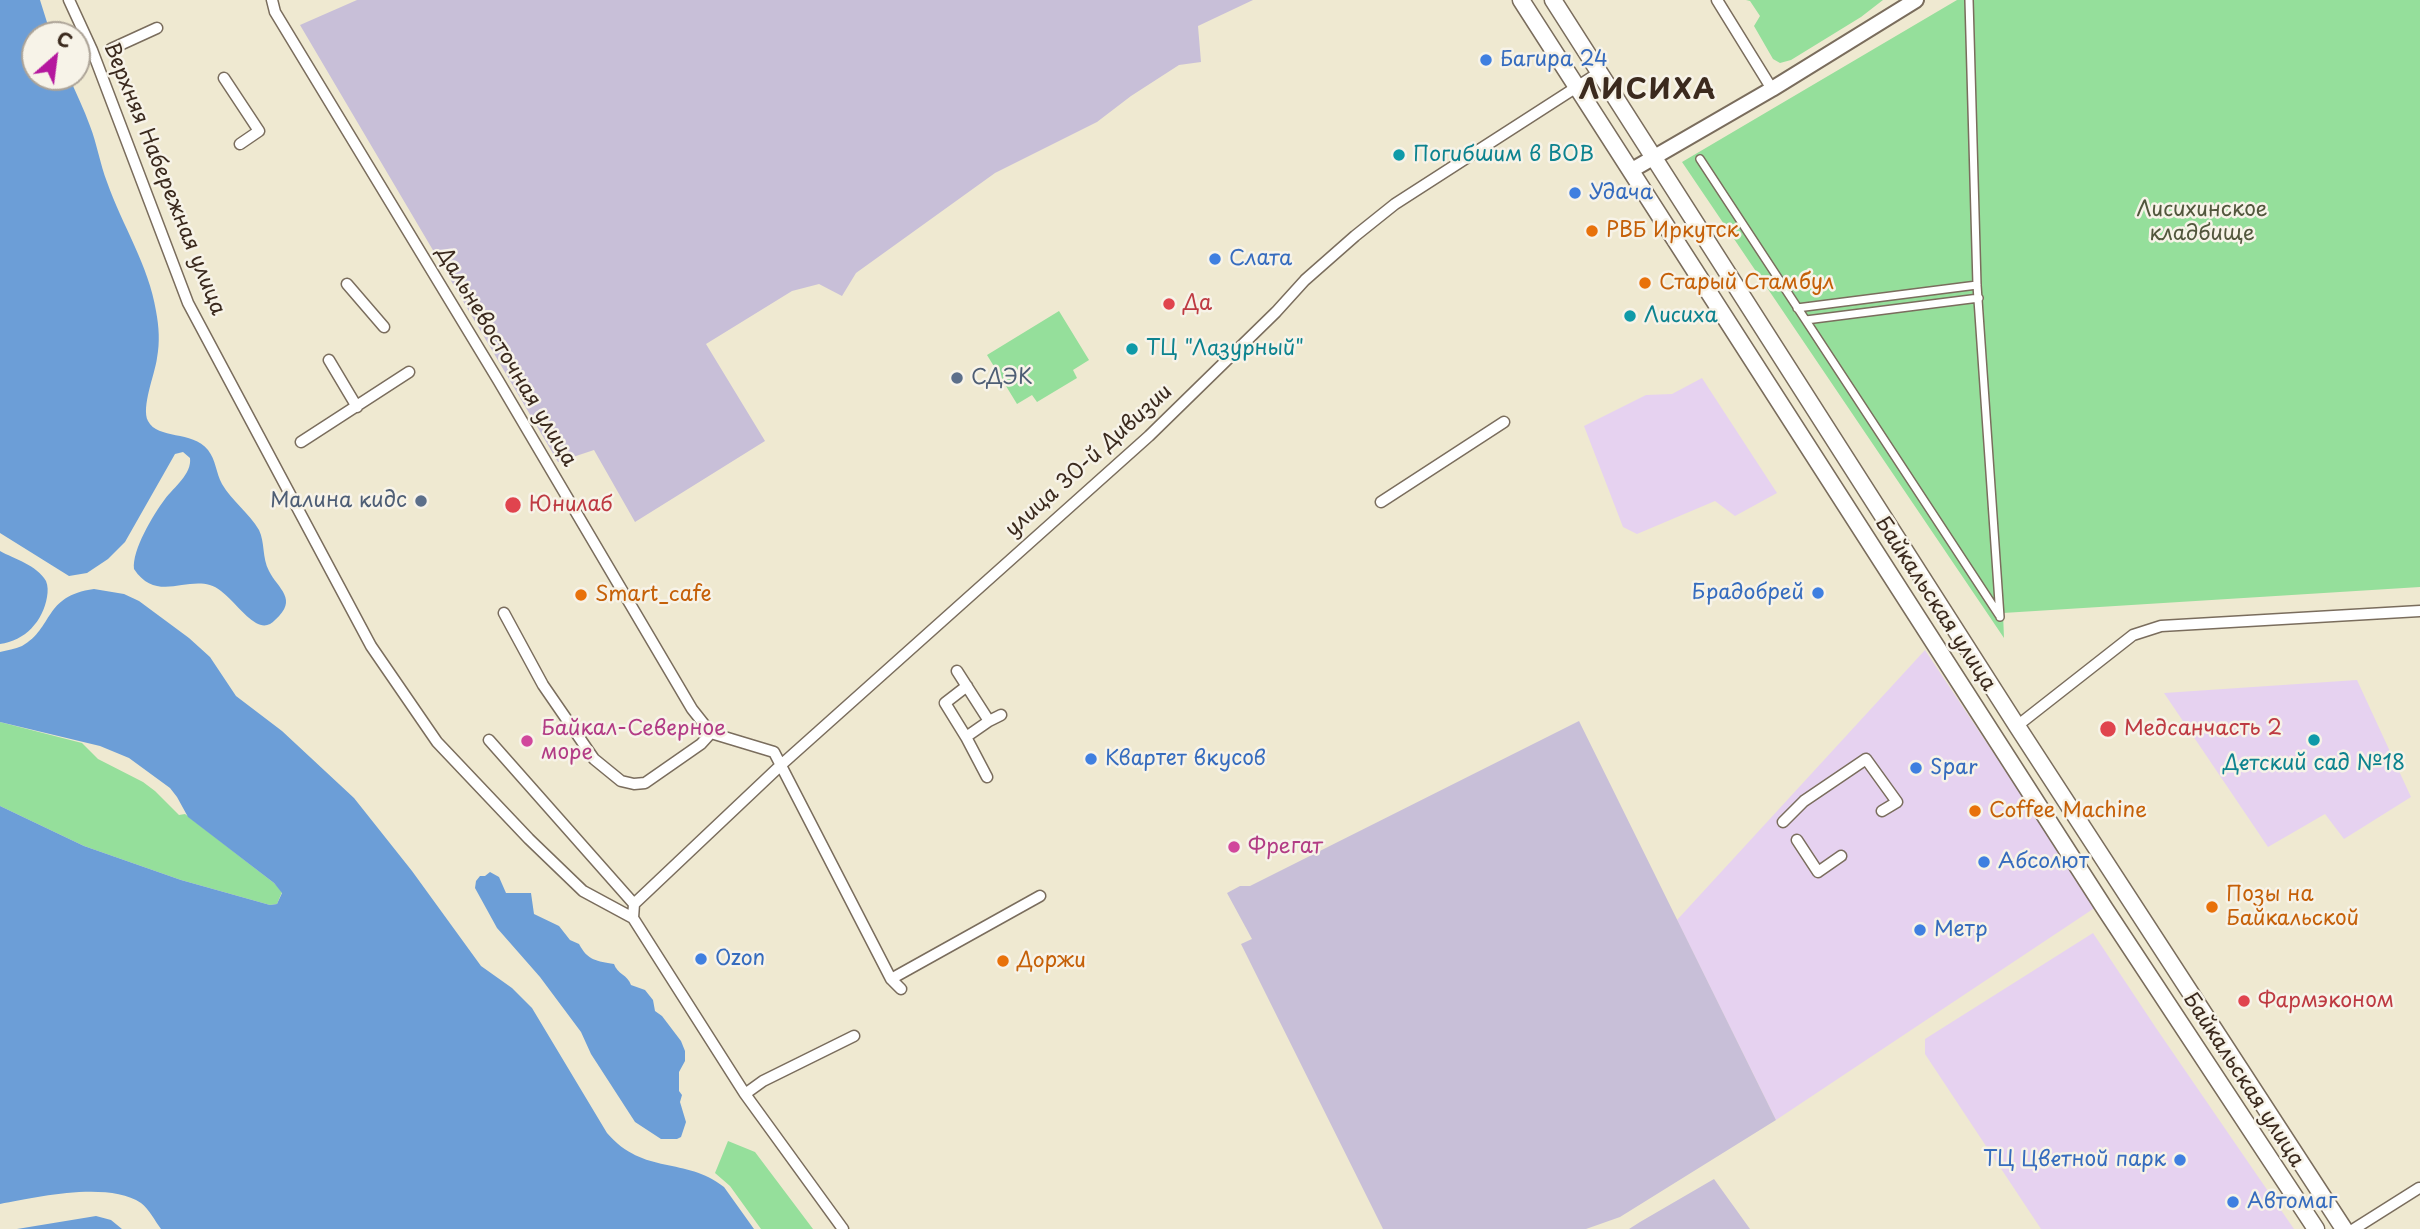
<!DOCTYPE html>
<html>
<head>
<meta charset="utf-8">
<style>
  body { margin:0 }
  #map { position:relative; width:2420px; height:1229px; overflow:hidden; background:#efe9d1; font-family:"Playpen Sans",sans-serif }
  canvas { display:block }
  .north { position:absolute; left:21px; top:21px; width:70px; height:70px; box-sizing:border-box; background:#f7f3e8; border:2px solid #aca397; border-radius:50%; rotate:28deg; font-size:19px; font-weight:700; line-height:28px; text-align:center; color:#3b2a1e }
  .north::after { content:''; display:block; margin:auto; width:24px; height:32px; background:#b5179e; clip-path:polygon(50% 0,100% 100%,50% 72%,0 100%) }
</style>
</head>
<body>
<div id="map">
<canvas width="2420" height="1229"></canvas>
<div class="north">С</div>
</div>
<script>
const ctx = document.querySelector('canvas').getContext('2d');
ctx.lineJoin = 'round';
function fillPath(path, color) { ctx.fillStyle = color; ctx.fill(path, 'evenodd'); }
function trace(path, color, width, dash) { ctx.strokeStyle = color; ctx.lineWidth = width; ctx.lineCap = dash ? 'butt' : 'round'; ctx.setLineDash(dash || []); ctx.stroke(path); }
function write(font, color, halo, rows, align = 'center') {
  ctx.font = font + ' "Playpen Sans",sans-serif'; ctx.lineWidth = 5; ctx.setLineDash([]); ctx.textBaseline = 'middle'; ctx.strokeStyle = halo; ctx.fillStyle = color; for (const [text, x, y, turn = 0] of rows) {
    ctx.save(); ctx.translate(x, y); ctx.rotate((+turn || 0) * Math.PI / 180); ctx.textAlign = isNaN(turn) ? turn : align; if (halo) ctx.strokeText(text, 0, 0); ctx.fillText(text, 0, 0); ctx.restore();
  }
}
fillPath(new Path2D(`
  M1702,378L1777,493L1735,516L1715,501L1637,534L1623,527L1584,426L1646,395L1672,394Z
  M1925,650L2096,907L1776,1120L1677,920Z
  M2357,680L2411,797L2344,839L2325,814L2268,847L2164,693Z
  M2093,933L2156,1028L2294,1229H2041L1925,1054V1039Z`), '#e6d2f0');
fillPath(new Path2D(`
  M357,0H1253L1198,26L1201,62L1179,65L1131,96L1097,122L995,173L856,273L842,296L819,284L792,291L706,344L765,441L635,522L594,450L558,462L300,25Z
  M1579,721L1776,1120L1620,1217L1586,1229H1383L1241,944L1252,939L1227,893L1240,886H1250Z
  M1714,1179L1750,1229H1629L1640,1222Z`), '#c8bfd8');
fillPath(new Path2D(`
  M1746,0H1883L1861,17L1791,60L1780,63L1773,59L1754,26L1760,16L1750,1Z
  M1957,0H2420V587L2003,613L2004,638L1682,162Z
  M1059,311L1089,360L1073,370L1077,378L1037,402L1032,395L1017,404L987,355Z
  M0,722L82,743L98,759L143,782L155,791L179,815L185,814L274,883L282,892L277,904L270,905L181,880L84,846L0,806Z
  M728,1141L755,1152L813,1229H761L730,1186L715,1173Z`), '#95df9b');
fillPath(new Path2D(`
  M0,0H40L51,35H35V77H69C76,93 84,109 90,126C97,144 100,164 107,182C122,225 149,266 156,311C159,327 160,342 157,358C155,374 141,407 148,421C158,440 192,430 208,450C216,460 216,473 222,484C232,501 249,513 259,530C265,542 262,558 269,571C278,589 299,599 275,620C270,626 263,627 256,623C243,615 233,600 221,591C193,569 159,607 134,569C132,550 153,515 165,499C174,487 192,474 190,458L183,452L175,454L125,542L108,559L87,573L69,576L0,533Z
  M0,551C14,559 37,565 46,581C48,586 48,591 47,597C43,621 25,641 0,644Z
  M94,589L124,594L139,601L189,638L210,657L236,696L282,731L354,798L412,871L481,966L512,988L532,1008L607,1133C644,1176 685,1156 724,1187L754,1229H161C155,1221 149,1209 141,1203C108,1181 37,1197 0,1204V806L84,846L181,880L270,905L277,904L282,893L274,883L188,817L177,797L170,788L129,758L100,746L0,722V652C7,650 15,649 22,646C54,628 43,596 94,589Z
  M490,872L499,877L506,893H531L534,914L559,926L570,940L579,944C588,961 597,961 614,964C617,974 628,975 631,985L645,990L653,1000L655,1011L662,1016L681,1041L685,1051V1061L679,1072V1091L682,1095L680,1102L686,1122L681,1137L677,1139H661L635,1122L591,1054L581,1032L540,977L497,928L475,888L476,881L480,876H485Z
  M96,1216L111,1220L122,1229H17Z`), '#6c9ed7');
const pedestrian = new Path2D(`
  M1969,0L1977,285L2000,617
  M1700,159L1999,615
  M1797,308L1977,285
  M1806,320L1979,298`);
const minor = new Path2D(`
  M69,0L92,50L188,303L371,646L437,742L529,839L583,891L633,918L745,1094L843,1229
  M272,0L275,12L498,380L692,709L711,733L774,752L891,979L901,989
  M1717,0L1772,89
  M111,49L157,28
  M224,78L259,131L240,144
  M347,284L384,327
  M329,360L357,407
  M301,442L409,372
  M1381,502L1504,422
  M504,613L543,685L594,759L621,781L634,784L645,783L701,744L711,733
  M957,671L989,721L1001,715
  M967,686L945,703L966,737L989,721
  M2017,726L2133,635L2161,626L2420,611
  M966,737L987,777
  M489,740L634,904
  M1783,822L1804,801L1866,759L1897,802L1882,811
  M1797,840L1818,872L1841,856
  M633,918L634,904L781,765L1149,436L1276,312L1305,280L1355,236L1395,204L1600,72
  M891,979L1040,896
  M745,1094L763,1081L854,1036
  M2354,1229L2419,1188`);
const secondary = new Path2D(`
  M1632,170L1772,89L1916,0`);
const primary = new Path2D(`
  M1521,0L2105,909L2316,1229
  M1553,0L2017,726L2344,1229`);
trace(pedestrian, '#7a6d5d', 10);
trace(minor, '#7a6d5d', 13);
trace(secondary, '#7a6d5d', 18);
trace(primary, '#7a6d5d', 19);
trace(pedestrian, '#fff', 7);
trace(minor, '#fff', 10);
trace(secondary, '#fff', 14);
trace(primary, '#fff', 16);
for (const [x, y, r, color] of [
  [1486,60,7,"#3f7fe0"],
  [1399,155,7,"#0f9aa8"],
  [1575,193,7,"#3f7fe0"],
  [1592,231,7,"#e8710a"],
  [1215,259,7,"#3f7fe0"],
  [1645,283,7,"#e8710a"],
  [1169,304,7,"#e0444e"],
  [1630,316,7,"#0f9aa8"],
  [1132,349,7,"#0f9aa8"],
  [957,378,7,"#5c6f8a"],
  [421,501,7,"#5c6f8a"],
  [513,505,9,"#e0444e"],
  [1818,593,7,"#3f7fe0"],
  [581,595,7,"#e8710a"],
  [2108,729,9,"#e0444e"],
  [2314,740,7,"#0f9aa8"],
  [527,741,7,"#d1479c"],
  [1091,759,7,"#3f7fe0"],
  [1916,768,7,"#3f7fe0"],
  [1975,811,7,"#e8710a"],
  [1234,847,7,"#d1479c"],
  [1984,862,7,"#3f7fe0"],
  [2212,907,7,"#e8710a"],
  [1920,930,7,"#3f7fe0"],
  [701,959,7,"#3f7fe0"],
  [1003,961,7,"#e8710a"],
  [2244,1001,7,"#e0444e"],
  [2180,1160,7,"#3f7fe0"],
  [2233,1202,7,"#3f7fe0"]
]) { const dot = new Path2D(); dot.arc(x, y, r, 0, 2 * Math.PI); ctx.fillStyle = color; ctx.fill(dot); trace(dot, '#f7f3e8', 2.5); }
write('21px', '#366cbe', '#f7f3e8', [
  ["Багира 24",1500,60],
  ["Удача",1589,193],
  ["Слата",1229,259],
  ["Брадобрей",1804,593,"right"],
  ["Квартет вкусов",1105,759],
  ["Spar",1930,768],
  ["Абсолют",1998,862],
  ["Метр",1934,930],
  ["Ozon",715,959],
  ["ТЦ Цветной парк",2166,1160,"right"],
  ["Автомаг",2247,1202]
], 'left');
write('21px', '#0d838f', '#f7f3e8', [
  ["Погибшим в ВОВ",1413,155],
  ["Лисиха",1644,316],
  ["ТЦ \"Лазурный\"",1146,349],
  ["Детский сад №18",2314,764,"center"]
], 'left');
write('21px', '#3b2a1e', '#f7f3e8', [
  ["Верхняя Набережная улица",164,179,68],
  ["Дальневосточная улица",506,357,59],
  ["улица 30-й Дивизии",1089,461,-42],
  ["Байкальская улица",1935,604,57],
  ["Байкальская улица",2243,1080,57]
]);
write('21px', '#52573d', '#f7f3e8', [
  ["Лисихинское",2202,210],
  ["кладбище",2202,234]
]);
write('21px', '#c56008', '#f7f3e8', [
  ["РВБ Иркутск",1606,231],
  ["Старый Стамбул",1659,283],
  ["Smart_cafe",595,595],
  ["Coffee Machine",1989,811],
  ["Позы на",2226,895],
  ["Байкальской",2226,919],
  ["Доржи",1017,961]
], 'left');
write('21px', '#be3a42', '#f7f3e8', [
  ["Да",1183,304],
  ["Юнилаб",529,505],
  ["Медсанчасть 2",2124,729],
  ["Фармэконом",2258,1001]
], 'left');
write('21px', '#4e5e75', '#f7f3e8', [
  ["СДЭК",971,378],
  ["Малина кидс",407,501,"right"]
], 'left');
write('21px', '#b23c85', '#f7f3e8', [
  ["Байкал-Северное",541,729],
  ["море",541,753],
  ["Фрегат",1248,847]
], 'left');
ctx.letterSpacing = '2px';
write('bold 28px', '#3b2a1e', '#f7f3e8', [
  ["ЛИСИХА",1648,91]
]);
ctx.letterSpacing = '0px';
</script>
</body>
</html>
